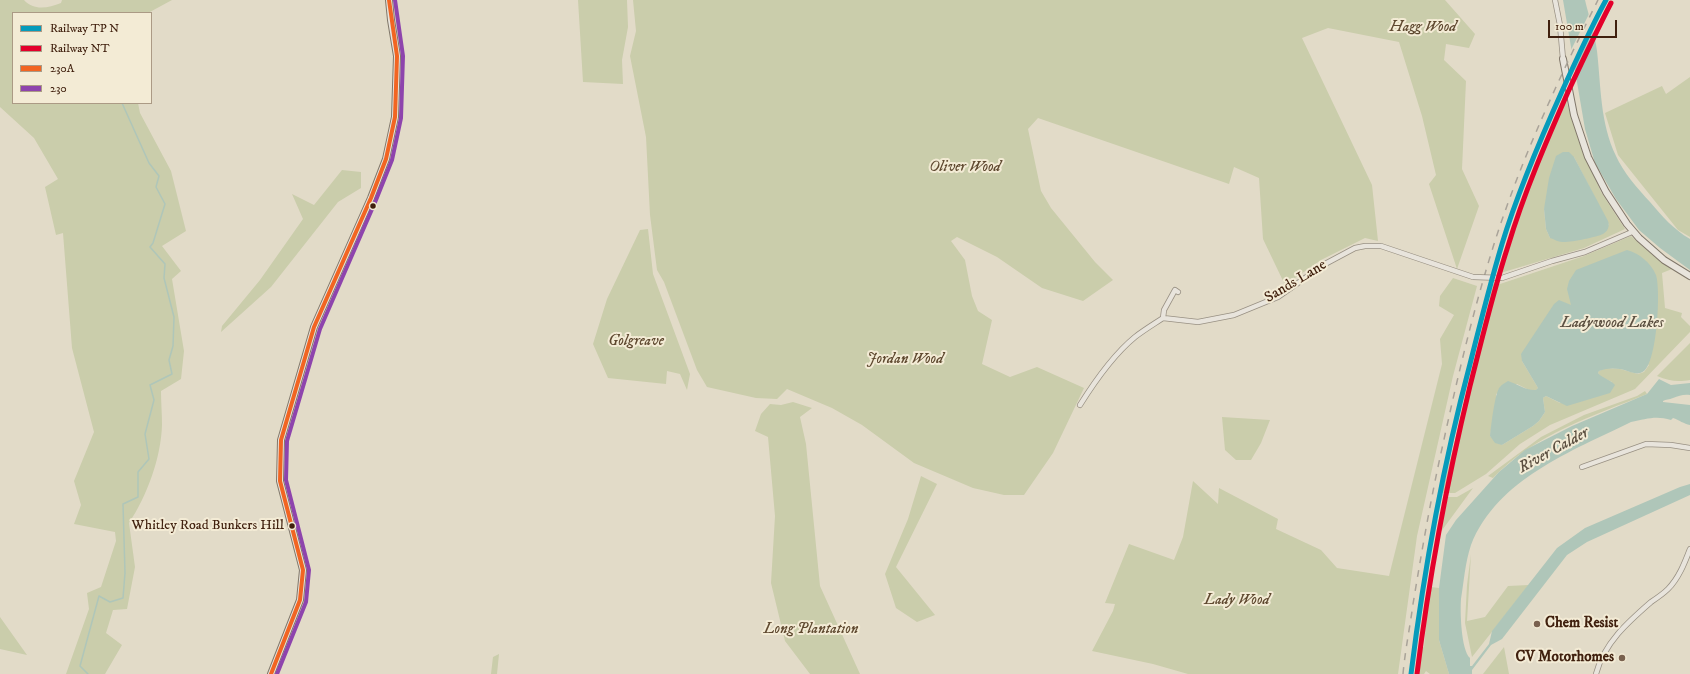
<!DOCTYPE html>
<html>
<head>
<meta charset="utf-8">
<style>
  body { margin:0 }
  #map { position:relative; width:1690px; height:674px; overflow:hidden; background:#e2dbc8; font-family:"IM FELL DW Pica",serif }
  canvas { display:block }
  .legend { position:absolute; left:12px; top:12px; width:140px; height:92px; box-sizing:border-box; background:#f3ebd5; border:1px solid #ab9a85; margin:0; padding:5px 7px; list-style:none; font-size:12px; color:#40200e }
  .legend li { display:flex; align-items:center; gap:8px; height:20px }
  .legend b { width:20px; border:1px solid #ab9a85 }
  .scale { position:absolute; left:1548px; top:20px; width:69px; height:18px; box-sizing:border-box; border:2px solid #40200e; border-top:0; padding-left:5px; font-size:12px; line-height:14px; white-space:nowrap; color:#40200e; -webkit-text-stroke:3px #f3ebd5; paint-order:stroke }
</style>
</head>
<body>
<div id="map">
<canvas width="1690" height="674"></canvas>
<ul class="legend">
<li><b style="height:5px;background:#069bbb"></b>Railway TP N</li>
<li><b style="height:5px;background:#e4002b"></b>Railway NT</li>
<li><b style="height:5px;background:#f26522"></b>230A</li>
<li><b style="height:5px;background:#8e44ad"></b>230</li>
</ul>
<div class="scale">100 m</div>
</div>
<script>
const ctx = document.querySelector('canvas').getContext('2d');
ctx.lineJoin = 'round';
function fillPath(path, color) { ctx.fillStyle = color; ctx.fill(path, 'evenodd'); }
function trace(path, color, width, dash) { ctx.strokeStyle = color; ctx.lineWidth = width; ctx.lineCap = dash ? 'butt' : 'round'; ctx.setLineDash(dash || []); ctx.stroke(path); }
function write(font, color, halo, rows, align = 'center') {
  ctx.font = font + ' "IM FELL DW Pica",serif'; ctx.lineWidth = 4; ctx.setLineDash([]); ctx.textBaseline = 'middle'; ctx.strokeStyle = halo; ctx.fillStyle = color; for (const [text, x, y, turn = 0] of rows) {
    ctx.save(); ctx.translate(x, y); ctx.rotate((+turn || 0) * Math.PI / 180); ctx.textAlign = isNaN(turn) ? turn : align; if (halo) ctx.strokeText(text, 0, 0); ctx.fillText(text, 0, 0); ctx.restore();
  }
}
fillPath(new Path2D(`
  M0,0H24C34,11 48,8 61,3L62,0H172L148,13H13V103H138L140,113L171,171L186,231L162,246L181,271L172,279L184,351L181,379L161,391C161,402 162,414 162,425C161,458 147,496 129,523L135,567L127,609L113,610L106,633L122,645L105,674H66L89,609L87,593L101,587L116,541L115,532L74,524L81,505L74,481L94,432L72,348L63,233L56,235L45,187L58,179L34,138L0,107Z
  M578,0H627L628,27L622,60L623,84L583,82Z
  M633,0H1445L1475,34L1469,48L1446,44L1444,60L1466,81L1462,169L1479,206L1457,269L1429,184L1436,175L1422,116L1399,42L1328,28L1302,38L1372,185L1378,241L1365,238L1321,260L1285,285L1263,239L1259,178L1234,167L1229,184L1038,118L1028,129L1041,191L1051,208L1095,262L1113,280L1083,301L1042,288L997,257L957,237L951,241L965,260L972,296L978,311L992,320L982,364L1010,377L1037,367L1084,388L1053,453L1024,495H1004L973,488L914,463L862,425L832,408L787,389L777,399L756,398L707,387L697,370L664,282L657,270L650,215L646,137L630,56L636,31Z
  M1690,77V237L1678,230L1618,155L1605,113L1662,86L1666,94Z
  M1564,94L1582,150L1601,192L1625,229L1584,248L1497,274ZM1574,157L1609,225L1550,238L1546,229L1544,209Z
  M342,170L361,172V188L338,202L271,287L221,332L222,326L260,280L303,219L292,194L314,205Z
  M648,229L653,274L690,374L687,390L680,374L667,371L666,384L608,378L593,344L607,299L640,230Z
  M1631,236L1656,258L1672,269L1662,273L1665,308L1682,313L1681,317L1690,326V332L1635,389L1550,425L1520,444L1486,474L1455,493H1442L1493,284H1500L1584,256ZM1571,305L1649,365L1644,372L1638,374L1620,369L1606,368L1599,371L1598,373L1601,377L1612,382L1560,403L1546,396L1543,398L1545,412L1539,421L1533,426L1502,445L1490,436L1496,402V394L1517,384L1531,391H1536L1538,388L1522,361Z
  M1453,278L1477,286L1453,376L1417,536L1398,674H1188L1153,664L1092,651L1113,611L1115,604L1105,603L1129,544L1174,560L1183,537L1193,481L1218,504L1219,488L1278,519L1276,529L1321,550L1337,568L1389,576L1442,364L1440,339L1454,315L1439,306L1440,296Z
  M1690,343V380C1677,382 1669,381 1657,376Z
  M1645,391L1647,394C1595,415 1533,435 1493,478L1488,476L1541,437L1584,415L1637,396Z
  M793,402L812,408L800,417L806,444L820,586L860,674H810L785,641L771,583L775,516L768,437L755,431L761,414L770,404L781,405Z
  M1222,417L1270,420L1261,443L1251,460H1236L1225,450Z
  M921,476L937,484L896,567L935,615L917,622L896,608L885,574L908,519Z
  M1473,488L1440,533L1448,497H1457Z
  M1471,554L1467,621L1485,617L1508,586L1529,585L1472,657L1465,623L1467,585Z
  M1431,587L1439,588V640L1449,674H1430L1426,671L1424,674H1415L1419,649L1424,647L1428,602Z
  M0,617L27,655L0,649Z
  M1504,647L1509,674H1483Z
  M499,654L497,674H491L493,657Z`), '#cacdab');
fillPath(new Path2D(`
  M1563,0H1585C1589,17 1595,34 1597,51C1601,86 1600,123 1616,156C1623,172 1638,189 1650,202C1663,217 1673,229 1690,239V270L1660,248L1639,230L1616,199L1595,163L1585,129Z
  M1563,152H1569L1574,157L1608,221C1610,226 1608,231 1603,234C1597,237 1569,243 1562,242C1558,242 1554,239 1550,238L1546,229L1544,209L1549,178L1556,156Z
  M1627,250C1639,253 1651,263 1656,275C1661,291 1657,361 1644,371C1637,377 1628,370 1620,369C1613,368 1606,368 1599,371L1598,373C1603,379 1610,379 1615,385L1610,393L1567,406L1546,396L1543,398L1545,412L1539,421L1533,426L1502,445L1495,443L1490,436C1491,427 1495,391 1500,387C1501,385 1505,383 1508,381C1517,384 1527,391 1536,390L1538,388L1522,361L1521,354L1554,304L1559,300L1571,305L1567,289L1569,281L1576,270Z
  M1659,379L1671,385L1690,383V395C1683,394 1679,396 1673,398C1669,400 1666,399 1663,401V402L1690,405V425C1684,424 1679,420 1673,418L1671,420C1656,415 1646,419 1631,422C1572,451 1497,479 1471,545C1465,563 1464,581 1461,599C1460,611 1461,650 1470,658V666H1472L1489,644L1492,631L1557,548L1585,528L1680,487L1690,484V495L1587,542L1567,555L1502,639L1491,645L1472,670V674H1449L1439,640V588L1446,535L1456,520L1499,472L1525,450L1572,426L1647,394Z`), '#afc6b9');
fillPath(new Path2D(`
  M1590,12L1594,29L1573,73L1570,52Z`), '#e2dbc8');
trace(new Path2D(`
  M88,674L80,666L99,596L110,602L123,598L125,573L123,504L138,497V472L149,459L145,434L154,400L150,385L172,374L169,360L173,346L174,317L164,278L165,264L150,247L153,243L165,204L156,187L159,176L149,163L122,103`), '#afc6b9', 1.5);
const street = new Path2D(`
  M1555,0L1560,25L1563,59
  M1502,278L1552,261L1585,252L1632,232
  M1163,318L1164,310L1175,290L1178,292
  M1080,405C1095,381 1113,355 1135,337C1144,330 1154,324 1163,318L1198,322L1234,315L1278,297L1325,264L1355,248L1365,246H1381L1473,277
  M1582,467L1646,444L1671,445L1690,448
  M1596,674C1604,643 1628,622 1651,602C1657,598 1663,594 1668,589C1679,578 1685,562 1690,549`);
const secondary = new Path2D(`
  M1563,59L1574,115L1588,157L1606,192L1627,224L1639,238L1664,260L1690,276
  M271,674L300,600L303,570L280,481L281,440L314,327L371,198L386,159L395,117L397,56L391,20L389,0`);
trace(street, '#989083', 6);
trace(secondary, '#80776a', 8);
trace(street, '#e8e4dc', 4.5);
trace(secondary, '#e8e4dc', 6);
trace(new Path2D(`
  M1403,674C1405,651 1410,627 1413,604C1422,550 1431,497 1443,444C1458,375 1474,307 1495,241C1522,157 1559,78 1598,0`), '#a9a399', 1.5, [7, 7]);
const streetBridge = new Path2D(`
  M1473,277L1502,278`);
trace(streetBridge, '#989083', 6, []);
trace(streetBridge, '#e8e4dc', 4.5);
trace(new Path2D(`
  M271,674L300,600L303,570L280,481L281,440L314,327L371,198L386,159L395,117L397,56L389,0`), '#f26522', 4);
trace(new Path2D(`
  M277,674L306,602L309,570L286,480L287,441L320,329L376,200L392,160L401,118L403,56L395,0`), '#8e44ad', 4);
trace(new Path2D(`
  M1411,674C1424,569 1443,466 1470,364C1480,324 1490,284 1502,244C1518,191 1540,140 1563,89C1577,59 1590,29 1606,0`), '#069bbb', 5);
trace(new Path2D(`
  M1417,674C1429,577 1447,481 1470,386C1482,339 1493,292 1508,246C1524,193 1546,142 1568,92C1582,62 1596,32 1611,3`), '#e4002b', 5);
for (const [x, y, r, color] of [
  [373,206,3.5,"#40200e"],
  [292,526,3.5,"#40200e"],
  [1537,624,4,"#79614f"],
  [1622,658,4,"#79614f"]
]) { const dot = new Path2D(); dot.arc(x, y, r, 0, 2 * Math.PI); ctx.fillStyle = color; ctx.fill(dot); trace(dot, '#f3ebd5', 1.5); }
write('14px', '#40200e', '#f3ebd5', [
  ["Whitley Road Bunkers Hill",284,526]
], 'right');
write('italic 15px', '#5e482f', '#f3ebd5', [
  ["Hagg Wood",1423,28],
  ["Oliver Wood",965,168],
  ["Golgreave",636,342],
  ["Jordan Wood",905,360],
  ["Lady Wood",1237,601],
  ["Long Plantation",811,630]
]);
write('15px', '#40200e', '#f3ebd5', [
  ["Sands Lane",1296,282,-31]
]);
write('bold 15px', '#40200e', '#f3ebd5', [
  ["Chem Resist",1545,624],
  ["CV Motorhomes",1614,658,"right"]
], 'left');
write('italic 16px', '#5b4f40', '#f3ebd5', [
  ["Ladywood Lakes",1612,324],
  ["River Calder",1554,451,-29]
]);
</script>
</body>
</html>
